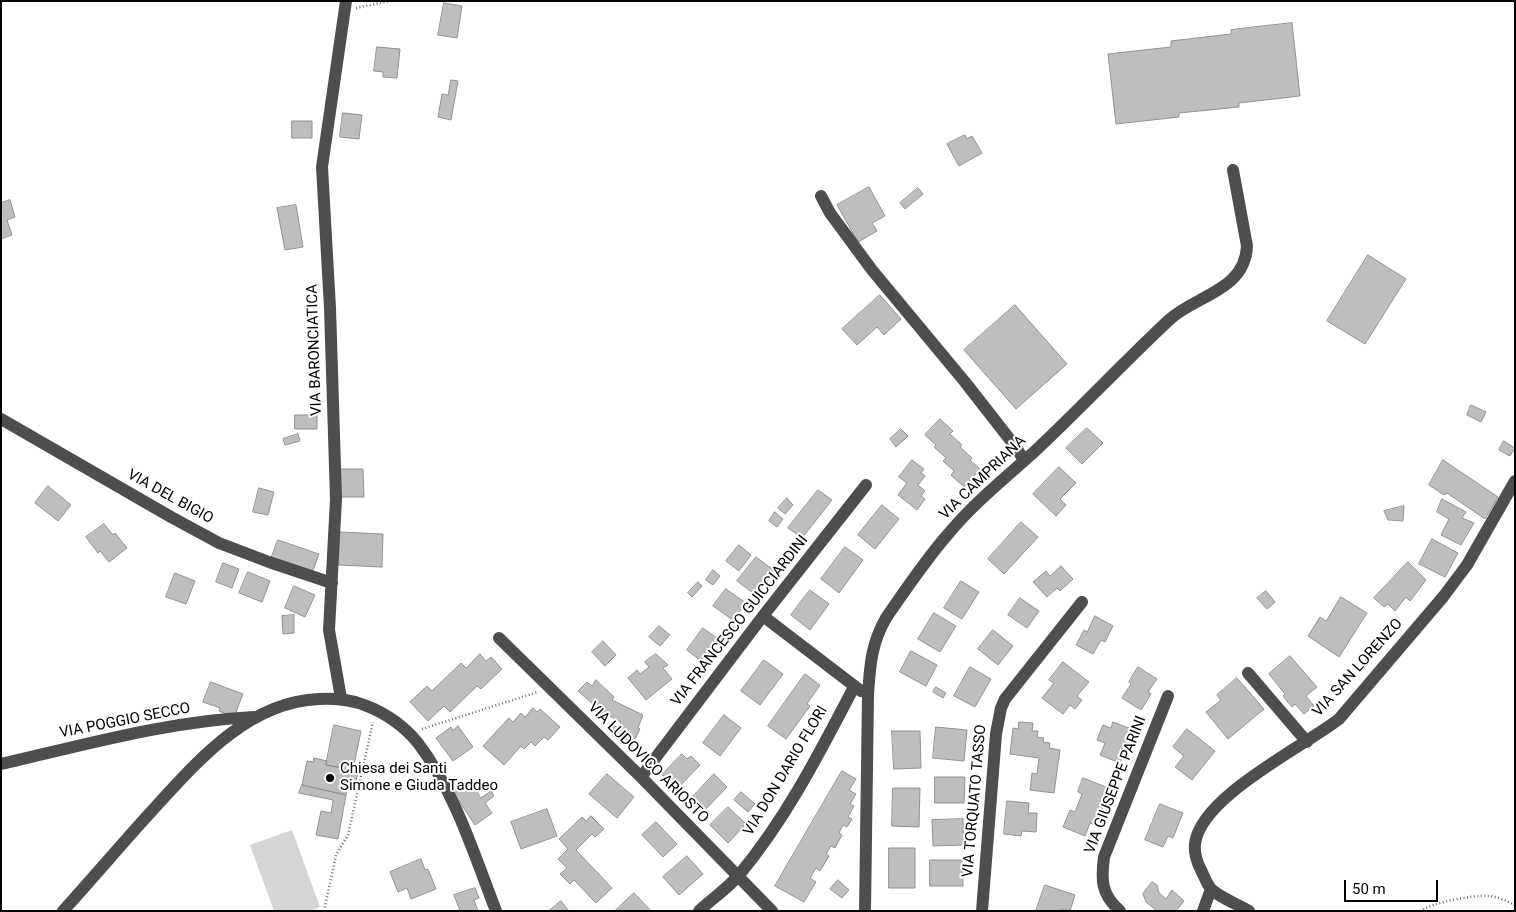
<!DOCTYPE html>
<html>
<head>
<meta charset="utf-8">
<style>
  body { margin:0 }
  #map { position:relative; width:1516px; height:912px; overflow:hidden; background:#fff; font-family:Roboto,sans-serif }
  canvas { display:block }
  .frame { position:absolute; inset:0; border:2px solid #000; pointer-events:none }
  .scale { position:absolute; left:1344px; top:880px; width:94px; height:22px; box-sizing:border-box; border:2px solid #000; border-top:0; padding-left:6px; font-size:15px; line-height:18px; white-space:nowrap; color:#000; -webkit-text-stroke:4px #fff; paint-order:stroke }
</style>
</head>
<body>
<div id="map">
<canvas width="1516" height="912"></canvas>
<div class="frame"></div>
<div class="scale">50 m</div>
</div>
<script>
const ctx = document.querySelector('canvas').getContext('2d');
ctx.lineJoin = 'round';
function fillPath(path, color) { ctx.fillStyle = color; ctx.fill(path, 'evenodd'); }
function trace(path, color, width, dash) { ctx.strokeStyle = color; ctx.lineWidth = width; ctx.lineCap = dash ? 'butt' : 'round'; ctx.setLineDash(dash || []); ctx.stroke(path); }
function write(font, color, halo, rows, align = 'center') {
  ctx.font = font + ' Roboto,sans-serif'; ctx.lineWidth = 4; ctx.setLineDash([]); ctx.textBaseline = 'middle'; ctx.strokeStyle = halo; ctx.fillStyle = color; for (const [text, x, y, turn = 0] of rows) {
    ctx.save(); ctx.translate(x, y); ctx.rotate((+turn || 0) * Math.PI / 180); ctx.textAlign = isNaN(turn) ? turn : align; if (halo) ctx.strokeText(text, 0, 0); ctx.fillText(text, 0, 0); ctx.restore();
  }
}
fillPath(new Path2D(`
  M292,830L320,907L310,911H274L250,845Z`), '#d5d5d5');
const building = new Path2D(`
  M444,3L462,6L457,38L438,35Z
  M1292,23L1300,96L1239,103V107L1179,113V117L1116,124L1108,54L1171,47V41L1231,34V30Z
  M377,47L400,49L397,78L383,77V72L374,71Z
  M451,80L458,81L451,120L438,117L442,94L448,95Z
  M343,113L362,115L359,139L340,137Z
  M292,121H312V138H292Z
  M965,135L967,139L972,136L982,153L959,166L947,144Z
  M869,187L885,216L872,223L877,231L858,242L837,205Z
  M918,188L923,194L905,209L900,203Z
  M10,200L15,217L7,220L12,235L1,239V203Z
  M296,205L303,247L285,250L277,208Z
  M1368,255L1406,279L1365,344L1327,321Z
  M880,295L901,319L884,335L877,327L857,345L842,329Z
  M1015,305L1067,364L1016,409L964,350Z
  M1471,405L1486,412L1481,422L1467,415Z
  M295,415H317V429H295Z
  M940,419L953,431L950,434L962,445L960,447L972,458L970,460L980,469L964,487L951,475L954,471L943,461L946,458L934,447L936,445L925,435Z
  M1087,428L1103,443L1082,464L1066,448Z
  M901,429L908,436L896,447L890,439Z
  M298,434L300,441L285,445L283,439Z
  M1504,441L1515,448L1510,456L1499,450Z
  M912,460L924,469L921,473L925,476L918,485L925,491L921,496L925,499L917,510L898,495L907,483L899,477Z
  M1443,460L1498,497L1485,519L1447,493L1444,495L1429,485Z
  M1059,467L1076,483L1060,499L1066,505L1056,516L1033,494Z
  M341,469H363L364,497H342Z
  M48,486L71,505L58,521L35,503Z
  M259,488L274,492L268,515L253,512Z
  M818,490L832,500L802,538L788,528Z
  M787,498L793,505L785,514L778,508Z
  M1442,499L1466,512L1462,518L1474,523L1461,545L1441,535L1449,519L1437,512Z
  M882,505L899,519L875,549L858,535Z
  M1404,506L1403,521L1388,520L1384,511Z
  M775,512L783,519L777,527L769,521Z
  M1021,522L1038,537L1004,574L988,559Z
  M104,524L113,535L115,533L127,548L109,562L100,551L98,553L86,537Z
  M340,532L383,534L382,567L339,565Z
  M1432,539L1458,553L1445,577L1419,564Z
  M278,540L319,554L312,573L271,559Z
  M739,545L751,555L739,571L726,561Z
  M845,547L863,560L839,593L821,579Z
  M756,557L775,571L765,584L762,582L753,593L737,581Z
  M1408,562L1426,580L1410,601L1406,597L1395,611L1388,604L1384,607L1374,598Z
  M223,563L239,569L232,588L216,582Z
  M1061,566L1073,579L1060,591L1057,588L1047,597L1033,582L1046,571L1050,576Z
  M713,570L720,576L713,585L706,580Z
  M248,572L270,581L262,602L239,593Z
  M175,573L195,581L186,604L166,597Z
  M961,581L979,592L962,619L944,608Z
  M698,582L702,586L692,597L688,593Z
  M294,586L315,595L305,617L285,608Z
  M726,589L746,603L733,620L713,606Z
  M810,590L829,604L810,630L791,615Z
  M1266,591L1275,602L1267,609L1257,598Z
  M1341,597L1367,613L1339,657L1308,636L1320,617L1326,621Z
  M1020,598L1039,611L1027,628L1008,615Z
  M934,613L956,626L940,652L918,639Z
  M294,615V633L283,634L282,616Z
  M1095,616L1113,626L1105,642L1101,640L1093,654L1076,645L1084,630L1087,632Z
  M659,626L670,635L660,646L649,637Z
  M703,628L718,639L701,661L687,650Z
  M993,630L1013,646L998,665L978,649Z
  M603,641L616,655L605,666L592,652Z
  M911,651L937,665L926,686L900,672Z
  M480,654L486,661L491,657L502,669L481,689L477,686L450,712L444,706L428,721L410,702L427,686L432,691L461,663L466,668Z
  M656,654L668,665L663,668L672,679L646,700L628,678L637,670L640,674L649,667L645,662Z
  M1290,656L1317,687L1306,696L1314,706L1304,714L1295,704L1292,707L1283,696L1285,694L1269,674Z
  M764,660L783,674L760,705L741,691Z
  M1063,662L1089,682L1077,696L1082,700L1075,709L1070,705L1063,714L1042,698L1054,683L1049,680Z
  M970,667L991,679L975,707L954,696Z
  M1138,667L1157,679L1148,692L1151,694L1141,710L1122,698L1131,684L1129,682Z
  M805,674L820,685L807,704L810,706L786,739L768,726Z
  M1237,678L1264,709L1228,739L1206,712L1221,700L1217,695Z
  M596,680L614,697L612,700L643,715L638,728L640,729L631,747L613,736L614,726L619,727L621,722L602,712L578,691L587,682L592,686Z
  M211,682L243,694L234,717L219,711L220,708L203,702Z
  M936,687L946,693L943,698L933,692Z
  M533,708L537,712L540,709L560,727L548,740L544,737L535,746L531,742L524,749L521,746L504,765L483,746L509,718L513,722L521,713L525,717Z
  M724,715L741,728L720,756L703,743Z
  M1019,722L1033,723L1032,731H1038L1037,737L1044,738L1043,742L1050,743L1049,748L1060,750L1054,793L1030,790L1032,773L1037,774L1039,758L1010,754L1013,728L1018,729Z
  M1113,722L1129,728L1128,733L1136,736L1131,746L1127,744L1120,763L1100,755L1105,743L1097,740L1103,725L1111,728Z
  M334,725L361,731L353,770L326,765Z
  M458,726L473,747L453,761L436,738L451,727L453,730Z
  M936,727L967,730L964,761L933,758Z
  M1187,729L1215,751L1192,780L1175,767L1184,756L1173,747Z
  M892,731H920L921,768L894,769Z
  M682,754L687,759L691,756L700,765L677,789L662,775Z
  M314,758L327,761L326,765L353,770L354,766L359,767L355,787L348,785L346,795L302,785L307,761L313,762Z
  M842,771L856,779L849,790L856,794L850,804L854,806L848,817L852,819L847,827L843,825L839,833L842,835L835,848L831,846L826,854L829,856L820,871L816,868L810,878L816,882L804,902L775,886Z
  M607,774L634,797L617,818L589,794Z
  M714,774L727,787L702,813L689,801Z
  M935,777H965L964,803H935Z
  M1083,778L1106,787L1102,798L1106,799L1096,825L1090,823L1085,836L1063,827L1070,810L1075,812L1082,794L1078,792Z
  M469,781L481,798L491,791L494,796L485,803L492,813L475,825L453,792Z
  M302,785L346,795L338,839L316,835L321,811L331,813L333,800L299,793Z
  M893,788H920L919,827L892,826Z
  M741,792L755,804L748,812L734,800Z
  M1007,801L1029,803L1028,813H1037L1036,832L1022,831L1021,836L1004,834Z
  M1160,804L1183,813L1173,838L1168,836L1163,847L1145,840Z
  M728,807L746,824L728,843L710,825Z
  M547,809L557,836L521,849L511,822Z
  M591,816L604,829L595,837L592,834L576,850L612,888L596,903L574,880L570,884L560,874L567,868L558,859L568,849L559,839L582,817L586,821Z
  M963,819L964,845L933,846L932,820Z
  M656,822L677,844L663,857L642,835Z
  M889,848H915V888H889Z
  M687,856L703,874L679,895L663,877Z
  M421,859L425,870L428,869L436,889L411,899L407,888L398,892L390,872Z
  M930,860H962L963,886H930Z
  M838,880L849,890L842,898L830,889Z
  M1152,882L1157,885L1159,893L1166,899L1172,890L1184,901L1176,911H1157L1146,902L1143,894Z
  M1045,885L1075,895L1070,911L1061,909L1060,911H1036Z
  M475,888L479,898L474,900L478,911H460L454,895Z
  M634,893L651,911H615Z
  M561,901L569,911H549Z`);
fillPath(building, '#bebebe');
trace(building, '#929292', 1);
trace(new Path2D(`
  M356,8L390,1
  M422,729L538,692
  M324,911L336,855L348,835L373,722
  M1420,911C1434,902 1472,895 1489,896C1498,897 1507,901 1515,905`), '#707070', 2.5, [1, 2.5]);
trace(new Path2D(`
  M821,196L830,213L872,270L965,382L1015,446L1024,460
  M1,419L171,517L219,543L269,562L332,583
  M763,616L861,691
  M499,638L641,777L772,911
  M1248,673L1307,742
  M341,698L329,630L336,499L330,308L322,167L346,1
  M1,764C84,745 168,721 254,717
  M641,777L763,616L866,485
  M63,911C92,879 120,846 149,814C195,764 246,702 319,699C336,698 350,699 367,706C387,714 404,726 418,743C455,792 474,854 496,911
  M699,911C712,899 728,888 739,875C786,819 820,752 854,687
  M865,911L868,695C870,666 871,644 886,618C906,589 926,559 949,533C974,503 1005,478 1034,452C1080,409 1123,363 1169,320C1196,295 1245,291 1247,246L1233,170
  M982,911L996,734L1001,708L1005,699L1082,602
  M1120,911C1101,894 1101,880 1104,857L1168,696
  M1203,911L1211,889
  M1249,911C1237,904 1223,899 1212,890C1207,885 1204,876 1201,870C1197,863 1194,852 1195,844C1200,797 1303,747 1339,719L1443,597L1467,565L1515,481`), '#4e4e4e', 12);
for (const [x, y, r, color] of [
  [330,778,5,"#000"]
]) { const dot = new Path2D(); dot.arc(x, y, r, 0, 2 * Math.PI); ctx.fillStyle = color; ctx.fill(dot); trace(dot, '#fff', 2); }
write('15px', '#000', '#fff', [
  ["VIA BARONCIATICA",315,350,-92],
  ["VIA CAMPRIANA",983,478,-44],
  ["VIA DEL BIGIO",170,497,29],
  ["VIA FRANCESCO GUICCIARDINI",740,621,-52],
  ["VIA SAN LORENZO",1358,668,-48],
  ["VIA POGGIO SECCO",125,721,-11],
  ["VIA LUDOVICO ARIOSTO",648,763,45],
  ["VIA DON DARIO FLORI",786,771,-59],
  ["VIA GIUSEPPE PARINI",1116,785,-69],
  ["VIA TORQUATO TASSO",975,801,-85]
]);
write('15px', '#000', '#fff', [
  ["Chiesa dei Santi",340,769],
  ["Simone e Giuda Taddeo",340,786]
], 'left');
</script>
</body>
</html>
